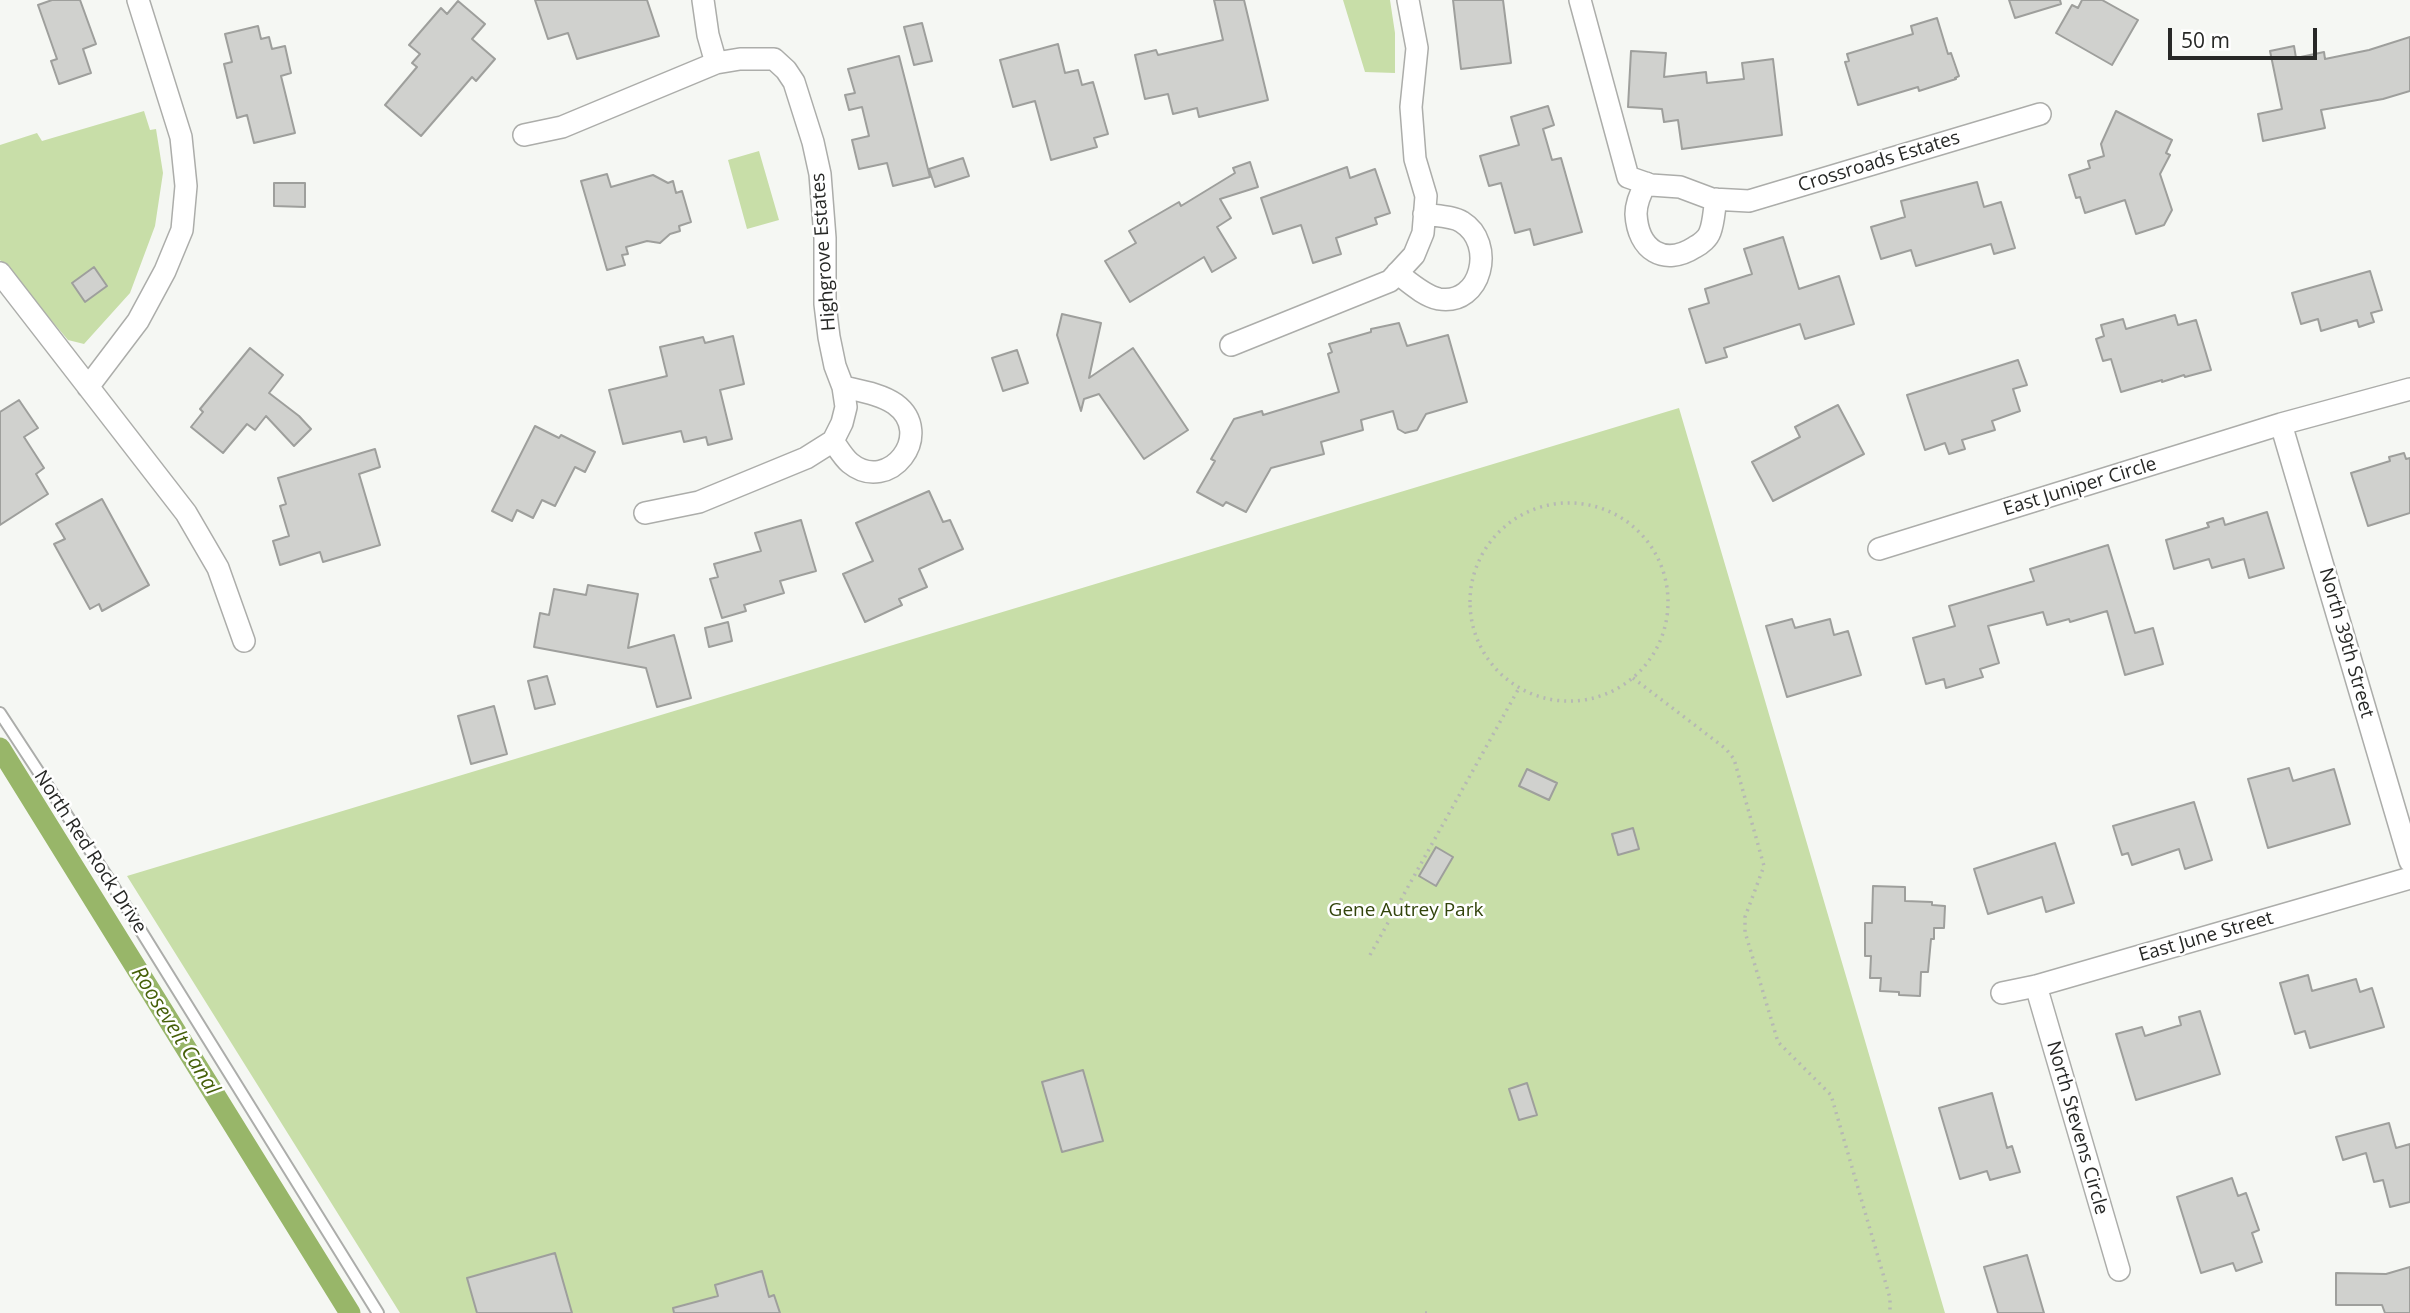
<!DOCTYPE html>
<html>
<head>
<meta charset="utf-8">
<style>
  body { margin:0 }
  #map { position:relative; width:2410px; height:1313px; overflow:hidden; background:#f5f7f3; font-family:"Open Sans",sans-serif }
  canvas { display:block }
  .scale { position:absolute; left:2168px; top:28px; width:149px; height:32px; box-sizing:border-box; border:4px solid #272826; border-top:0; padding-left:9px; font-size:21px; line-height:24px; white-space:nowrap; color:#272826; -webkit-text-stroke:5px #fff; paint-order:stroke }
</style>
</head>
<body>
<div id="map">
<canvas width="2410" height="1313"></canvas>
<div class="scale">50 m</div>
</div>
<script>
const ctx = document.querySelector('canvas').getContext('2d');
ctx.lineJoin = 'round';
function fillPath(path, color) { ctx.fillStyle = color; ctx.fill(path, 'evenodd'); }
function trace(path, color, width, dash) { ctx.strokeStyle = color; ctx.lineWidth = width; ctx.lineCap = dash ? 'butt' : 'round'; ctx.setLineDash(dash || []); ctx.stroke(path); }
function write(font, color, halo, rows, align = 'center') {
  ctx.font = font + ' "Open Sans",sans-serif'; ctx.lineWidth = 5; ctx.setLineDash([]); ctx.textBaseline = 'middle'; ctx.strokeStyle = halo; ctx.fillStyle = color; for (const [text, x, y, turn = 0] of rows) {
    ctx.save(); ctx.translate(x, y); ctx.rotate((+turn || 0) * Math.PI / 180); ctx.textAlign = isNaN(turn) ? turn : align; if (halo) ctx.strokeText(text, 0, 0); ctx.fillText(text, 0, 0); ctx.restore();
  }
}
fillPath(new Path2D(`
  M1343,0H1390L1395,33V73L1365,72Z
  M144,111L150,130L156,129L163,173L155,226L130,293L84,344L68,340L0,260V145L37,133L42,141Z
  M759,151L779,220L747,229L728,160Z
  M1679,408L1945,1313H400L127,876Z`), '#c8dea8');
trace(new Path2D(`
  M0,748L350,1313`), '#98b669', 21);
const building = new Path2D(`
  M52,0H80L96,44L83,49L91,73L59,84L51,61L57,59L38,5Z
  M535,0H647L659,36L577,59L568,33L548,39Z
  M1214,0H1244L1268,100L1199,117L1197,108L1173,114L1168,94L1145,99L1135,55L1156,50L1158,55L1223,40Z
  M1453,0H1503L1511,63L1461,69Z
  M2009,0H2060L2061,4L2015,18Z
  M2082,0H2102L2138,20L2112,65L2056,33L2072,5L2078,8Z
  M458,1L485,24L472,39L495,59L476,81L472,77L421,136L385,105L417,67L412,63L420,54L409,45L441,8L447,14Z
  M1937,18L1948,54L1951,53L1959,76L1955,78L1956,79L1919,91L1918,87L1858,105L1845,62L1849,61L1847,54L1913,34L1911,26Z
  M922,23L932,61L914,65L904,27Z
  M258,26L261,39L269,37L272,49L285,46L291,73L281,76L295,133L254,143L247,115L237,118L224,64L232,62L225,34Z
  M2410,37V91L2383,99L2321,110L2325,128L2263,141L2258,114L2282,109L2270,51L2294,46L2296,58L2324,52L2325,59L2369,50Z
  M1058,44L1065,73L1078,70L1082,85L1093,82L1108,134L1094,138L1097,147L1051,160L1035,101L1013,107L1000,60Z
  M1631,51L1666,53L1664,77L1706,72L1707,83L1744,79L1742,63L1773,59L1782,135L1682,149L1678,120L1664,122L1662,109L1628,107Z
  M899,56L930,177L893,186L887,163L859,169L852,140L869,136L862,107L849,110L845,95L855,93L848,69Z
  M1548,106L1554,125L1543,129L1552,160L1561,158L1582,232L1534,245L1530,229L1515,233L1501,183L1489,186L1480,156L1519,145L1511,117Z
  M2116,111L2172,140L2166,153L2170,155L2160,174L2172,210L2164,225L2136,234L2125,200L2085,213L2080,197L2076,198L2069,175L2090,168L2088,161L2104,156L2101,144Z
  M963,158L969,176L935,187L929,169Z
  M1250,162L1258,187L1220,199L1231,218L1217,227L1236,258L1212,272L1204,257L1130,302L1105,261L1136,243L1129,231L1179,202L1181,206L1235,173L1233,168Z
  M1347,167L1350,178L1375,169L1390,213L1375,218L1377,224L1336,238L1341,254L1313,263L1301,225L1273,234L1261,198Z
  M607,174L611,187L653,175L668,183L673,181L676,193L682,191L691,222L679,226L680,231L670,234L660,243L647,241L626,247L628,254L622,255L625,265L607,270L581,181Z
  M1977,182L1984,207L2001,202L2015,248L1994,254L1991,244L1916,266L1911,250L1881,259L1871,227L1905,217L1901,201Z
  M274,183H305V207L274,206Z
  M1783,237L1799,289L1839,276L1854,324L1805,339L1800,324L1724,348L1727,357L1706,363L1689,309L1709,303L1705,289L1752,274L1744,249Z
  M94,267L107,286L85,302L72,283Z
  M2370,271L2382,310L2371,313L2374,322L2359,327L2357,320L2321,331L2318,319L2301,324L2292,293Z
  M1062,314L1101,323L1089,378L1133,348L1188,430L1144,459L1099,394L1084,399L1081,411L1057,335Z
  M2175,315L2178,325L2196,320L2211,370L2185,377L2184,375L2162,382V380L2121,392L2111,359L2103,361L2096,339L2104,336L2101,325L2123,319L2126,329Z
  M1399,323L1407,346L1448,335L1467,402L1426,414L1417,430L1405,433L1398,429L1393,411L1361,420L1363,430L1321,442L1324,454L1271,468L1246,512L1226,502L1223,506L1197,492L1215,461L1211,459L1234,419L1262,411L1263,415L1339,392L1328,354L1332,352L1329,344L1371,332V329Z
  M733,336L744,384L720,390L732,439L708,445L706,437L684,442L681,431L623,444L609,390L667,376L660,347L703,337L705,343Z
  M250,348L283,375L269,393L299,416L311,429L294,446L266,416L255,430L247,424L223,453L191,427L203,412L200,409Z
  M1017,350L1028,383L1003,391L992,358Z
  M2018,360L2027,385L2013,389L2020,411L1992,421L1995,430L1962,440L1965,449L1949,454L1945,443L1925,450L1907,395Z
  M19,400L38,428L24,437L44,468L36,474L48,494L0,525V412Z
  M1838,405L1864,454L1773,501L1752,462L1800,437L1795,427Z
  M535,426L559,438L561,435L595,452L585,472L575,467L555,506L542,500L533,518L517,510L512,521L492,511Z
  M375,449L380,467L359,474L380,545L323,562L320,552L280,565L273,541L289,536L280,506L286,504L278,478Z
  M2404,453L2406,459L2410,458V513L2368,526L2351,473L2390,461L2389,457Z
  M929,491L943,522L950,520L963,549L919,569L927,587L899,599L902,605L865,622L843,574L873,561L856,523Z
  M102,499L149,585L102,611L99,604L90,609L54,544L65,539L56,524Z
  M2267,512L2284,568L2249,578L2244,559L2212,568L2209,559L2174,569L2166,540L2209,527L2207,523L2223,518L2225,525Z
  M801,520L816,571L780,581L784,593L744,605L746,611L722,618L710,579L718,577L714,564L761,551L755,533Z
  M2108,545L2135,633L2153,628L2163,664L2125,675L2107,611L2070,622L2069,619L2047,625L2043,612L1988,626L1999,663L1980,669L1983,677L1946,688L1944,679L1926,684L1913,638L1955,626L1949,606L2034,581L2030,569Z
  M588,585L638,594L628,648L674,635L691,698L657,707L646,668L534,647L540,613L549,615L554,589L586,595Z
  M1792,619L1795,628L1830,619L1834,635L1848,631L1861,675L1787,697L1766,626Z
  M728,622L732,641L709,647L705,628Z
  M547,676L555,704L535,709L528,681Z
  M494,706L507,754L471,764L458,716Z
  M2289,768L2293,781L2334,769L2350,824L2268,848L2248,779Z
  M1527,769L1557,783L1549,800L1519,786Z
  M2194,802L2212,860L2185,869L2179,849L2132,865L2128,853L2122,855L2113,826Z
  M1633,828L1639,849L1618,855L1612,834Z
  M2055,843L2074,903L2046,912L2042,897L1988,914L1974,869Z
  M1436,847L1453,857L1436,886L1419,876Z
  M1873,886L1905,887V901L1932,902V905L1945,906L1944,928H1934V939H1931L1928,972H1921L1920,996L1899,995V992L1880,991L1881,978H1870L1871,956H1865V923H1872Z
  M2308,975L2312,991L2356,979L2360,992L2372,988L2384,1027L2310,1048L2305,1031L2295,1034L2280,983Z
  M2200,1011L2220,1074L2136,1100L2116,1034L2142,1027L2145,1036L2181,1025L2179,1017Z
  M1083,1070L1103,1141L1062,1152L1042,1082Z
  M1527,1083L1537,1115L1519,1120L1509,1089Z
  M1992,1093L2007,1148L2012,1146L2020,1172L1990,1180L1987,1171L1960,1179L1939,1108Z
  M2389,1123L2396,1148L2410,1144V1202L2390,1207L2383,1180L2374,1182L2366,1153L2343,1160L2336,1137Z
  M2232,1178L2238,1196L2246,1193L2259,1230L2252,1233L2262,1262L2236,1271L2233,1263L2201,1273L2177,1197Z
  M555,1253L572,1313H477L467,1278Z
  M2027,1255L2044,1313H1998L1984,1267Z
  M2410,1267V1313H2385L2382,1305H2336V1273L2386,1274Z
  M762,1271L769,1297L774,1295L780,1313H674L673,1308L718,1296L715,1285Z`);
fillPath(building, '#d0d1ce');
trace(building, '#9e9f9c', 2);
const service = new Path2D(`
  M0,713L110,881L378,1313`);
const minor = new Path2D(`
  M703,0L708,35L716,63
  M1580,0L1628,177L1651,185L1680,187L1712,199L1749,201L2040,114
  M524,135L562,127L716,63L740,59H774L786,70L794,82L813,142L820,174L825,238V304L829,337L835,366L843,387L846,407L842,423L833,441L806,458L699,502L645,513
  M1646,183C1641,192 1636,203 1636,214C1638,250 1664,267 1695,247C1701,244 1708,238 1710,232C1714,222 1714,209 1716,199
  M0,273L186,513L218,568L244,641
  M1397,273C1409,282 1424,296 1439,299C1482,306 1496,243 1462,222C1453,216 1435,216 1424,214
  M1231,345L1390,281L1414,255L1423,233L1426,196L1415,159L1411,107L1417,48L1408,0
  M88,387L138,321L165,271L182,230L186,186L181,137L138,0
  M2281,424L2410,861
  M833,441C838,448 843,457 850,463C889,495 936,434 895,404C881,394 860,391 843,387
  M1879,549L2281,424L2410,389
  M2036,986L2119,1270
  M2002,993L2036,986L2410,878`);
trace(service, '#acadaa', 14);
trace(minor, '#acadaa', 24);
trace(new Path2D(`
  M1470 602a99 99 0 1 1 198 0a99 99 0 1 1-198 0Z
  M1633,678L1726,749L1734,759L1764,866L1745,917V932L1778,1042L1831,1095L1890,1298V1313
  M1370,955L1519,688
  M1425,1313H1427`), '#b6b8b4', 3.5, [2, 5]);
trace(service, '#fff', 10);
trace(minor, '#fff', 21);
write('19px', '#272826', '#fff', [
  ["Crossroads Estates",1879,162,-17],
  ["Highgrove Estates",824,252,-94],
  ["East Juniper Circle",2080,487,-17],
  ["North 39th Street",2346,643,74],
  ["North Red Rock Drive",90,852,57],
  ["East June Street",2206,937,-16],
  ["North Stevens Circle",2077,1128,74]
]);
write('19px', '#32440c', '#fff', [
  ["Gene Autrey Park",1406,911]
]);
write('italic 21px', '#46600a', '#fff', [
  ["Roosevelt Canal",175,1031,58]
]);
</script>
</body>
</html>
